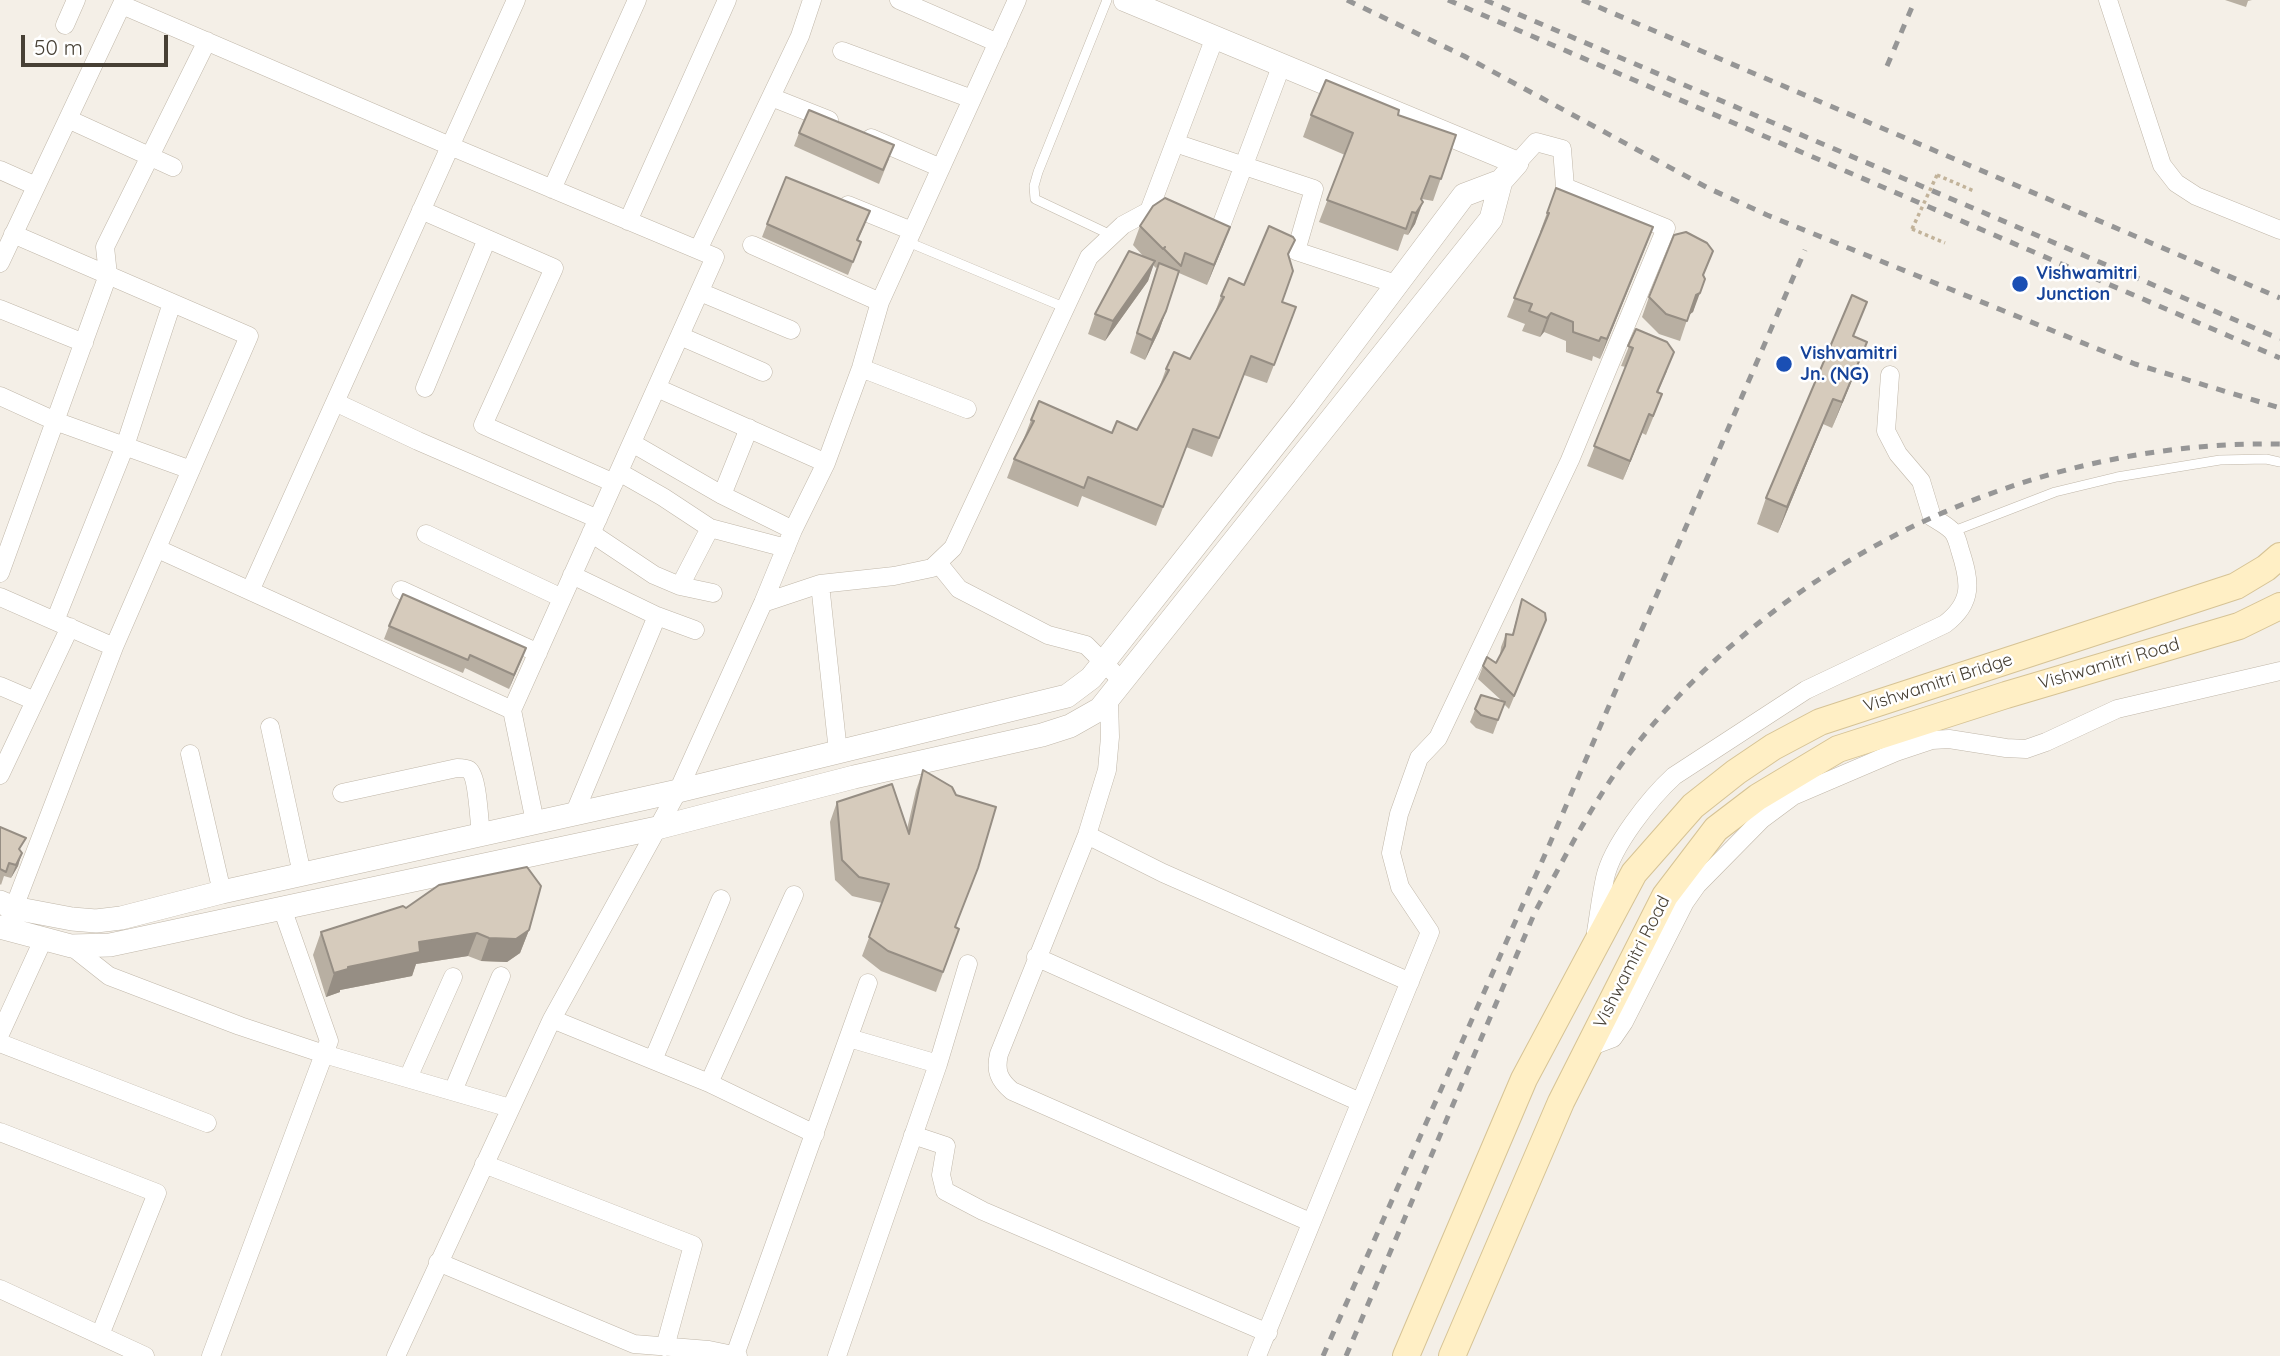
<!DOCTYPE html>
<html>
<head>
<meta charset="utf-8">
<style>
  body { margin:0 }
  #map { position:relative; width:2280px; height:1356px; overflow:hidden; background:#f4efe7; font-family:Quicksand,sans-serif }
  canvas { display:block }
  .scale { position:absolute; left:21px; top:35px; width:147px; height:32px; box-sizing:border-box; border:4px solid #474035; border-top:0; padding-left:9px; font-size:21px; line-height:24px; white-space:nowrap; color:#474035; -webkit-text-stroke:5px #fff; paint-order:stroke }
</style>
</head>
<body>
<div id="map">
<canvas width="2280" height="1356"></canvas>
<div class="scale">50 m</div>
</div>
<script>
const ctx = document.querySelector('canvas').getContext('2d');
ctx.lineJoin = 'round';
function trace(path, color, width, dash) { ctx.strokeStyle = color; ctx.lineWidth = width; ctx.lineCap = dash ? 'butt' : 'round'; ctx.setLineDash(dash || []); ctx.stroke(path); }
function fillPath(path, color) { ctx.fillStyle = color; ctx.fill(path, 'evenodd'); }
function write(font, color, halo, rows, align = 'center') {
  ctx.font = font + ' Quicksand,sans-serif'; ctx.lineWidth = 5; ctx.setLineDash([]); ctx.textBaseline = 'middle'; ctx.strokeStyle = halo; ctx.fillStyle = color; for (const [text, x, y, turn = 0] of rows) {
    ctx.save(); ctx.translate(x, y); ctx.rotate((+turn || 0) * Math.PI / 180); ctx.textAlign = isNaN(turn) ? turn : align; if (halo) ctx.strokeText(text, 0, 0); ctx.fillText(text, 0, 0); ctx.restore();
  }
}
const service = new Path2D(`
  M1107,0L1038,172L1034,186L1035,199L1111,235
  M908,242L1066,308
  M1954,531L2055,492L2117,477L2220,460L2266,459L2280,462`);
const minor = new Path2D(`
  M899,0L998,43
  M2108,0L2162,165L2176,183L2196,196L2280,230
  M122,5L450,146L715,257L512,710L535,822
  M65,25L76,0
  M842,51L972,99
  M771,97L829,120
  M68,119L173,167
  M871,138L941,168
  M1175,143L1314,189L1296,251L1399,285
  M0,170L36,186
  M552,189L637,0
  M848,205L912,231
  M421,210L554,268L483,425L614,483
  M628,221L727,0
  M1219,231L1282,64
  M752,245L880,302
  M698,250L800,36L812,0
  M0,263L124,0
  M700,292L791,330
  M0,309L84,343
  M680,336L763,372
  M861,368L967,409
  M425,388L487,239
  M657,388L826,463
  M0,396L55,421L191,470
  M335,402L418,441L598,519
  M632,443L722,495L793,530
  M619,472L663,497L710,528L786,548
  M722,495L749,428
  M710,528L680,586L713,593
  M591,533L654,575L680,586
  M426,534L562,598
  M158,549L512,710
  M938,563L959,589L1048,635L1086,645L1123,682
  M0,573L108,275L105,247L207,41
  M572,575L657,616L575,812
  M820,584L838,752
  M401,590L538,653
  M250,591L516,0
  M0,597L114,647
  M763,603L820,584L894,576L932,568L953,548L1089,257L1123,225L1149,211L1215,37
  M657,616L695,630
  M55,621L125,446L172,303
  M0,686L35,701
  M1109,698L1110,737L1107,770L1087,835L999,1054C995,1071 999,1080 1012,1091L1310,1222
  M270,727L302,874
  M190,754L222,892
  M0,775L70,627
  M342,793L457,768C460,768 466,768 469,770C478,777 479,822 481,834
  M1087,835L1163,873L1410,982
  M10,918L114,647L249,336L13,234
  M1596,932C1599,914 1601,896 1605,878C1612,846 1650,798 1674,776L1806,690L1945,624C1974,602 1970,581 1960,550C1958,543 1956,534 1951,530C1946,525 1938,521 1932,517L1921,481L1898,454L1886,431L1890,375
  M71,946L109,976L240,1026L324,1054L329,1041L282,908
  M1036,957L1360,1102
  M552,1019L709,1083L794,895
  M0,1034L43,940
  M849,1038L938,1064
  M0,1043L207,1123
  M1589,1047L1613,1038L1624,1022L1685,902L1697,885L1762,819L1793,796L1896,752L1932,740L1949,739L2006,748L2026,749L2046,742L2117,709L2280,671
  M653,1060L721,899
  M408,1078L453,977
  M709,1083L815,1134
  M453,1091L501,976
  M0,1132L157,1193L100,1335
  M913,1135L946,1146L941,1175L945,1191L983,1211L1268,1333
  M484,1164L693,1245L665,1347
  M438,1262L634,1344L709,1350L738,1356
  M0,1289L145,1356
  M735,1355L868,983
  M211,1356L324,1054L510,1108
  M396,1356L552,1019L678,791L763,603L793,530L826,463L861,368L880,302L1017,0
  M837,1356L938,1064L968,964
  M1257,1356L1430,932L1400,887L1391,853L1399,814L1419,758L1438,738L1570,460L1666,228L1565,187L1562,149L1536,142L1517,163`);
const tertiary = new Path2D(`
  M0,902L14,908L72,919L96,921L121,918L222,892L678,791L1067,696L1091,678L1103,663L1304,408L1464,195L1501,181
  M0,927L71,946L110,945L657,828L854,777L1042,735L1070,726L1100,709L1491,219L1501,181L1517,163L1125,0`);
const secondary = new Path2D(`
  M1406,1356L1524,1079L1634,873L1693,806L1736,772L1773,747L1820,722L2236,586L2266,568L2280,556
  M1452,1356L1561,1102L1665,896L1716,829L1758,797L1838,749L2006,695L2239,626L2280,606`);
trace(service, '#c0b7a9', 10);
trace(minor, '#c0b7a9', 19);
trace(tertiary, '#c0b7a9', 24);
trace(secondary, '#d6c395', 28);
trace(new Path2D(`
  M1937,175L1974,191
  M1912,229L1945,243`), '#c2b39a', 3.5, [3.5, 3.5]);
trace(service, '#fff', 9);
trace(minor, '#fff', 18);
trace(tertiary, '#fff', 23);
trace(secondary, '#ffefc5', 26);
trace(new Path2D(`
  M1347,0L1464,56L1708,188L1767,215L2135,364L2280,408
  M1448,0L2280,358
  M1485,0L2280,339
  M1582,0L2280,298
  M1887,66L1915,0
  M1323,1356L1547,850L1805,250
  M1346,1356L1535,912C1566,855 1595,797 1636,745C1788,554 2036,440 2280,444`), '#969696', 5, [9, 9]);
trace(new Path2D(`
  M1912,229L1937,175`), '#c2b39a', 3.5, [3.5, 3.5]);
fillPath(new Path2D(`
  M2225,0H2252L2248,1L2246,7Z
  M1311,115H1398L1456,135L1433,201L1422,199L1415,224L1408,235L1404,234L1398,251L1319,222L1345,155L1303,137Z
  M799,133L889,159L879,184L794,146Z
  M1556,188L1653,227L1600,359L1593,356L1592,361L1566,352V341L1544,332L1540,337L1522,331L1525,324L1507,317L1541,233L1540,232Z
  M767,224H865L858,240L861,242L848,275L762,237Z
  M1140,226L1230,227L1207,285L1179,273L1159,331L1145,360L1130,353L1158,266L1156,268L1153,265L1148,281L1105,341L1088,334L1095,314L1144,257L1133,245Z
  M1295,240L1288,256L1282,302L1289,326L1267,383L1244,375L1212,457L1186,447L1156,526L1082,496L1078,507L1007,478L1014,459L1024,438L1031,420L1112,433L1137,430L1159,388L1166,369L1190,359L1214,315L1221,296L1244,285Z
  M1703,276L1693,312L1689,314L1680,341L1659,334L1642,317L1649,297Z
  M1636,329L1667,371L1658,392L1655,413L1646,435L1642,433L1623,480L1587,466L1626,367L1621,366Z
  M1854,337L1857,368L1832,428L1823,424L1778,533L1757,524L1766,498Z
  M1522,599L1546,620L1509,709L1504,704L1493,734L1476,728L1470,722L1481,695L1501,700L1478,679L1483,666L1496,663L1500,655L1501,647L1506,634L1512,635Z
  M389,626L526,648L509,689L465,668L463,673L384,639Z
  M923,770L956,927L959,929L936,992L881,971L862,956L882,903L852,896L835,880L830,822L837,802L907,829L916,790Z
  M0,827L21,851L18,866L11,878L4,876L1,885L0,884Z
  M406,908L529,930L520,953L507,962L481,961L468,956L416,964L412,976L340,990V992L326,997L313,955L321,932Z`), '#b8afa2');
fillPath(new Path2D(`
  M1430,176L1416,213L1423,202L1415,224L1408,235L1421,199Z
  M1230,227L1223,246L1207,285L1214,265Z
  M1653,227L1646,246L1600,359L1607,339Z
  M1155,261L1148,281L1105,341L1113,321Z
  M1700,293L1693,312L1689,315L1696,295Z
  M1166,311L1159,331L1145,360L1152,340Z
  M1551,313L1544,332L1540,337L1547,318Z
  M1867,342L1857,368L1832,428L1842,402Z
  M1833,399L1823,424L1778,533L1787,507Z
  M1649,414L1642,433L1623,480L1630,461Z
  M526,648L521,661L509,689L514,675Z
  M22,853L18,866L11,878L16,865Z
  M529,930L520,953L507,962L481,961L489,938Z
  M477,933L468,956L416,964L412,976L340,990V992L326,997L334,973L348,967L419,942Z`), '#968e84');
const building = new Path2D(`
  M1326,80L1399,110L1398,115L1456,135L1441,179L1430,176L1421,199L1423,202L1416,213L1412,212L1406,229L1327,200L1353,133L1311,115Z
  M809,110L894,145L883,170L799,133Z
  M786,177L870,211L857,240L861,242L853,262L767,224Z
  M1556,188L1653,227L1607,339L1601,337L1599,341L1573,332V322L1551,313L1547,318L1529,311L1532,304L1514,298L1549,213H1547Z
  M1165,198L1230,227L1214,265L1185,253L1181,266L1164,249L1165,247L1163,249L1140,226L1153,206Z
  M1269,226L1293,237L1295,240L1288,254L1293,271L1282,302L1296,307L1274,365L1251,356L1219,438L1193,429L1163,507L1088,477L1084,488L1014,459L1034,421L1031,420L1039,401L1112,433L1117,421L1137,430L1169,370L1166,369L1174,352L1190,359L1224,297L1221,296L1229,278L1244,285Z
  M1686,232L1707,243L1713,251L1703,275L1705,279L1700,293L1696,295L1687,321L1666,314L1649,297L1674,235Z
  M1129,251L1155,261L1113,321L1095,314Z
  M1159,263L1179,271L1166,311L1152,340L1137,333Z
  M1852,295L1867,302L1853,336L1867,342L1842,402L1833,399L1787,507L1766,498Z
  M1636,329L1667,342L1674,352L1657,392L1662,394L1653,416L1649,414L1630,461L1594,446L1633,348L1628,346Z
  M403,594L526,648L514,675L470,655L468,660L389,626Z
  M1522,599L1545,613L1546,620L1514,696L1483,666L1487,657L1496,663L1505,646L1506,634L1513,635Z
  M1481,695L1505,702L1498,720L1481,715L1475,709Z
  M923,770L952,787L956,795L996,807L978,868L955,927L959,929L943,972L888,951L869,937L889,884L859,877L842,860L837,802L892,784L909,834Z
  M0,827L26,838L19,849L22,853L16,865L9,863L6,872L0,869Z
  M527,867L541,886L529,930L516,939L489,938L477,933L419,942L420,952L348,967V969L334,973L321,932L403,906L406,908L439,885Z`);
fillPath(building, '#d6cbbc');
trace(building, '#968e84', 2);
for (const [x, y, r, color] of [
  [2020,284,9,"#1a4fb4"],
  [1784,364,9,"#1a4fb4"]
]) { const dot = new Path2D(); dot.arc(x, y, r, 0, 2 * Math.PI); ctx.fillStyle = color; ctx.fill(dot); trace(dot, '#fff', 2.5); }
write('bold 18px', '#164399', '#fff', [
  ["Vishwamitri",2036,274],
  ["Junction",2036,295],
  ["Vishvamitri",1800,354],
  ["Jn. (NG)",1800,375]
], 'left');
write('18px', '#474035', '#fff', [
  ["Vishwamitri Road",2109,664,-16],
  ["Vishwamitri Bridge",1938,683,-18],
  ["Vishwamitri Road",1632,962,-63]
]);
</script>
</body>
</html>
